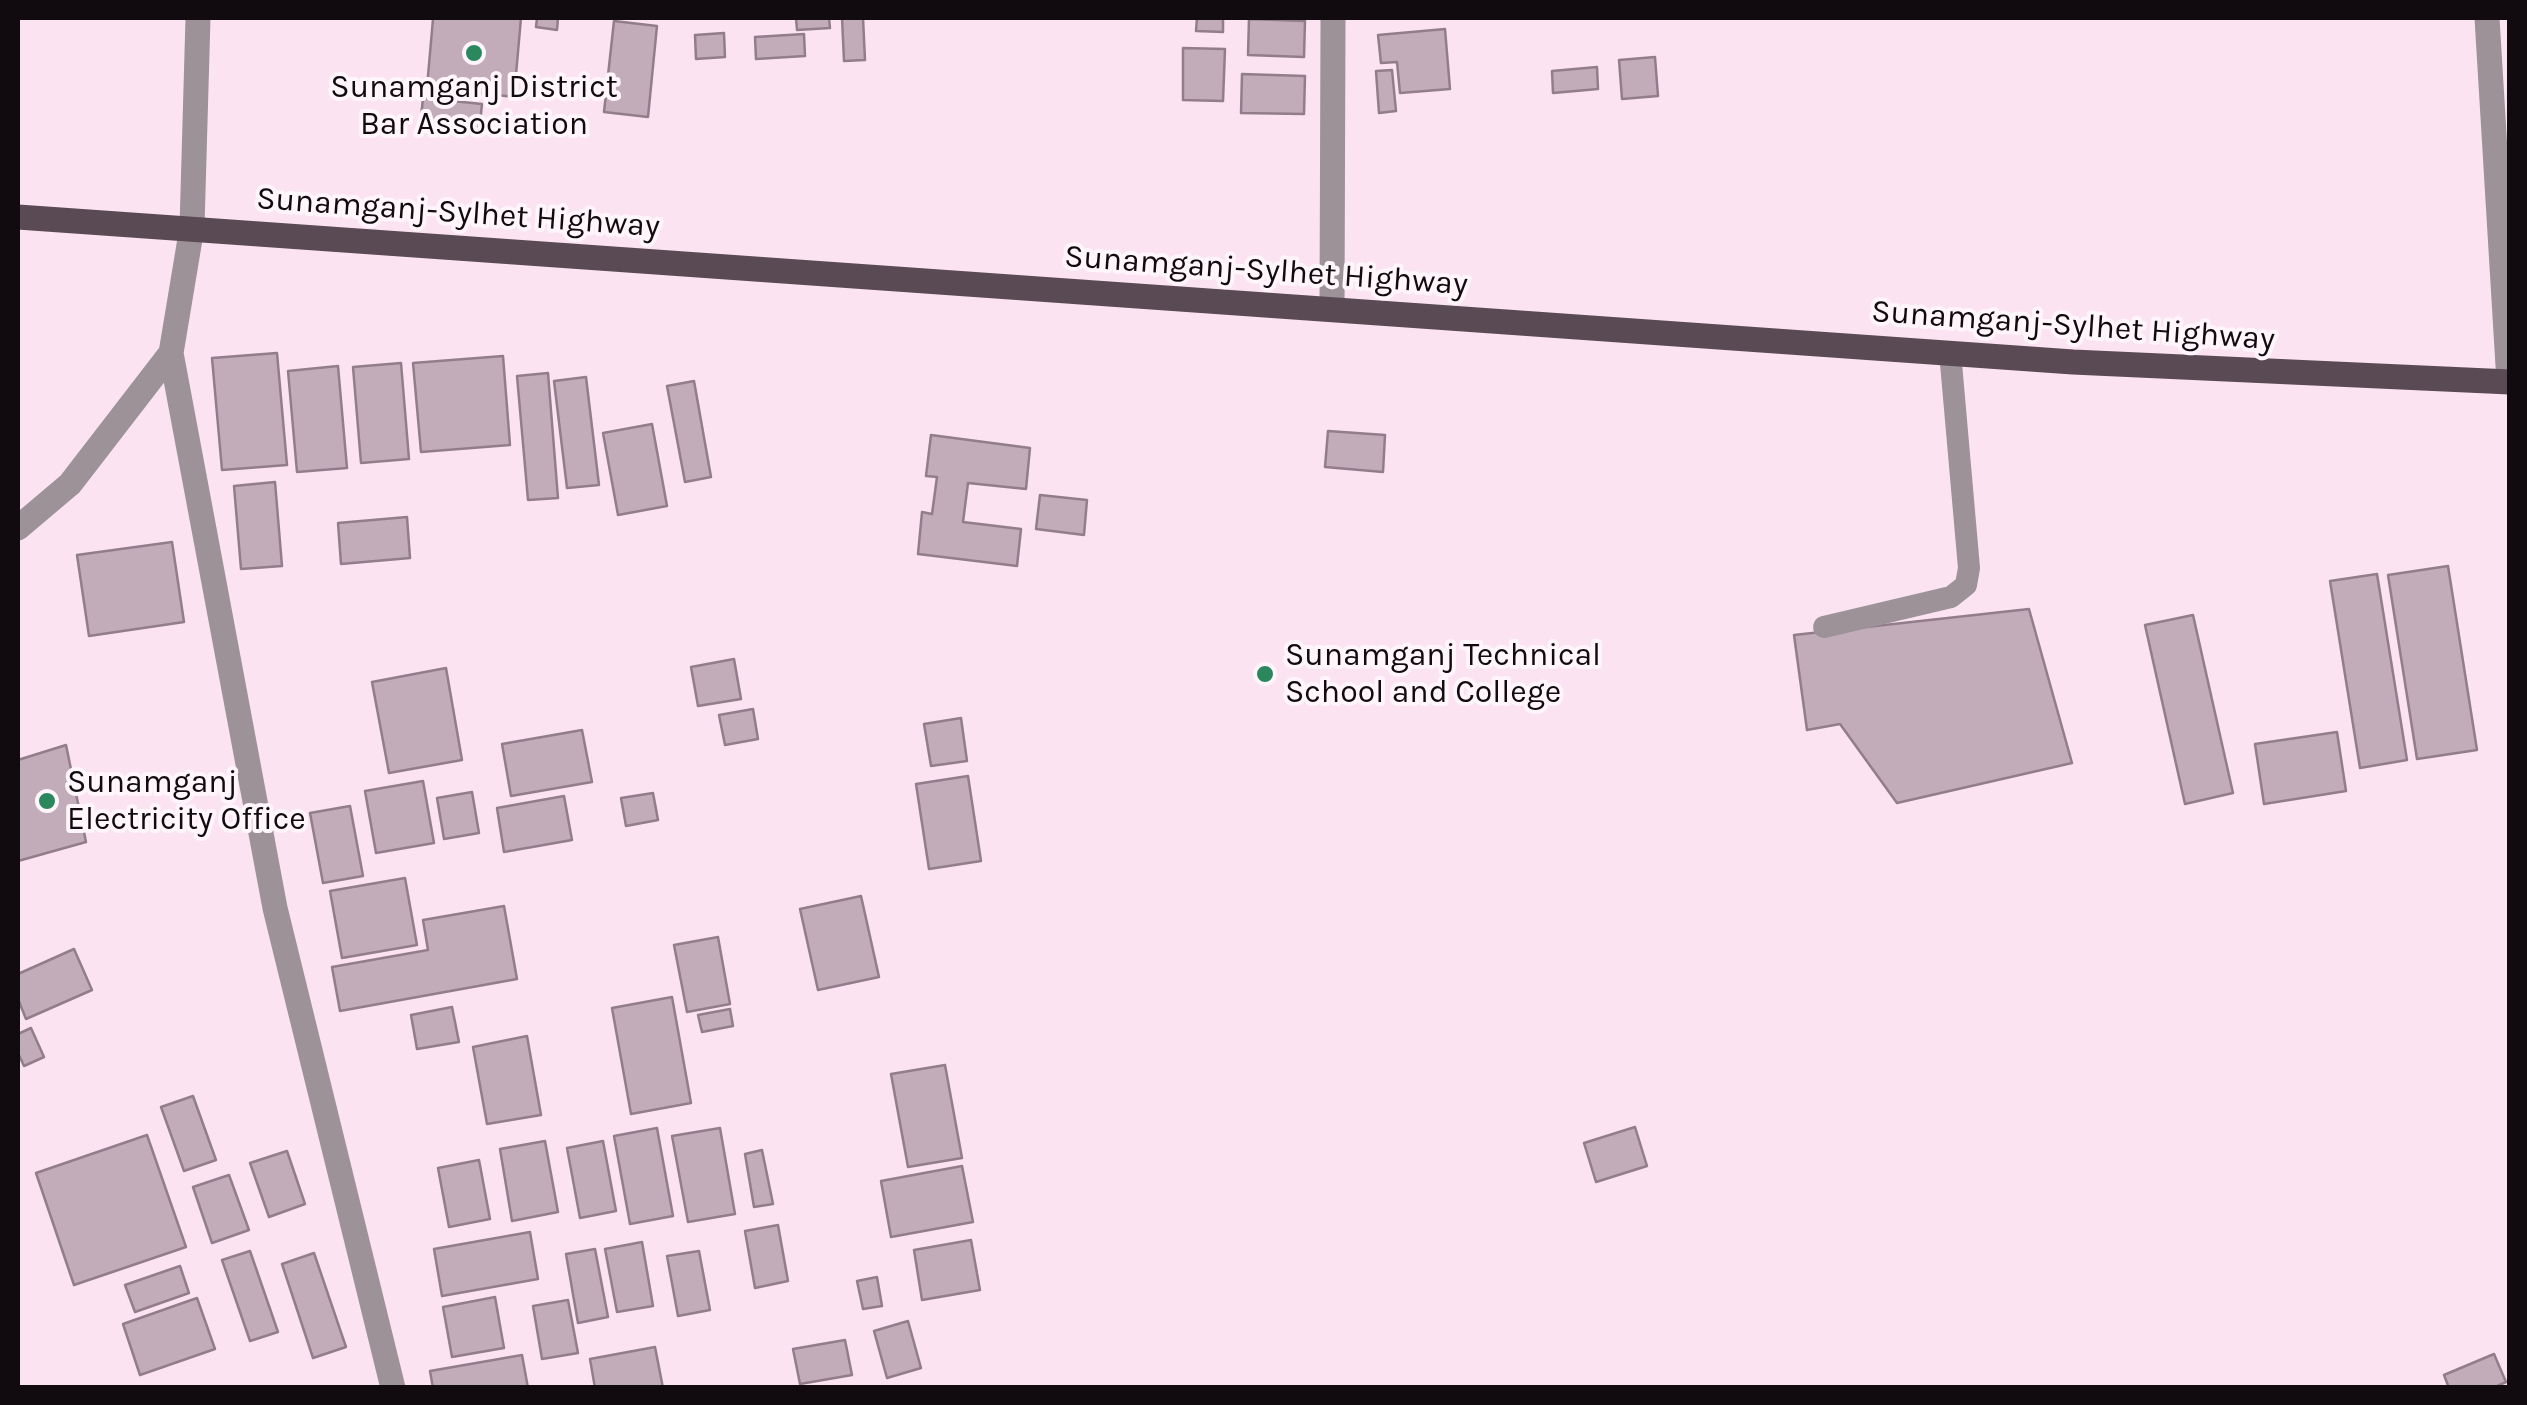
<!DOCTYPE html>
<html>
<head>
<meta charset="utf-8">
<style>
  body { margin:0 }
  #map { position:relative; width:2527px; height:1405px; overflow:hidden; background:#fbe3f2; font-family:Karla,sans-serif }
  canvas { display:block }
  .frame { position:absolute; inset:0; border:20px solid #110a0f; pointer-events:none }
</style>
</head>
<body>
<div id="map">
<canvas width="2527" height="1405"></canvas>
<div class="frame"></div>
</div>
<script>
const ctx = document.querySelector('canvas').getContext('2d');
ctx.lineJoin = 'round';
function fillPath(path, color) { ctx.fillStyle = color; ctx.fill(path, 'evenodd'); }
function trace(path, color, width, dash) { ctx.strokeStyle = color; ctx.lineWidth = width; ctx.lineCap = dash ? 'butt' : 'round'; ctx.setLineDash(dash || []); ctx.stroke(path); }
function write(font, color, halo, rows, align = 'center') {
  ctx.font = font + ' Karla,sans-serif'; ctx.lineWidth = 8; ctx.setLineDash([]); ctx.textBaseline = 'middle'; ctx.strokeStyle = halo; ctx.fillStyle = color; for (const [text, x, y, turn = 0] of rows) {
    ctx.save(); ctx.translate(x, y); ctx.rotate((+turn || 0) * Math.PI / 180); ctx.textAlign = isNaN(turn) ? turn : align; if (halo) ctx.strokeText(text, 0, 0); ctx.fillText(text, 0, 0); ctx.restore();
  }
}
const building = new Path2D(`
  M425,18H521L514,97L427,87L433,19Z
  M537,18H558L557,30L536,27Z
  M796,18H829L830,28L797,30Z
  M842,18H863L865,60L844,61Z
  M1197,18H1223V32L1196,31Z
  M1249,19L1305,21L1304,57L1248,55Z
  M614,21L657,26L648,117L604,112Z
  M1445,29L1450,89L1400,93L1397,62L1381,63L1378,35Z
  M724,33L725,57L696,59L695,35Z
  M804,34L805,56L756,59L755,37Z
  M1183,48L1225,49L1223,101L1183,100Z
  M1655,57L1658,96L1622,99L1619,60Z
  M1597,67L1598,89L1553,93L1552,71Z
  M1392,70L1396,111L1379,113L1376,71Z
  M1242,74L1305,76L1304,114L1241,113Z
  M423,98L482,104L479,133L420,127Z
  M277,353L287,465L222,470L212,358Z
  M503,356L510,445L421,452L413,363Z
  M401,363L409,459L361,463L353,367Z
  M338,366L347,468L297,472L288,371Z
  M548,373L558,498L528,500L517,376Z
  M586,377L599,485L567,488L554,381Z
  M694,381L711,477L685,482L667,386Z
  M652,424L667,506L618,515L603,433Z
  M1328,431L1385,435L1383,472L1325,467Z
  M931,435L1030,448L1026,489L968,483L963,522L1021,529L1017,566L918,554L922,512L932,514L937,477L926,476Z
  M275,482L282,566L241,569L234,486Z
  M1040,495L1087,500L1084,535L1036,529Z
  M407,517L410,558L341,564L338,523Z
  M172,542L184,622L89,636L77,555Z
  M2448,566L2477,750L2417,759L2388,575Z
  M2377,574L2407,760L2360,768L2330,581Z
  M2029,609L2072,763L1897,803L1840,724L1807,730L1794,635Z
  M2193,615L2233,793L2185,804L2145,625Z
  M734,659L741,699L698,706L691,667Z
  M446,668L462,760L389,773L372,682Z
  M753,709L758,739L725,745L719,715Z
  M961,718L967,761L931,766L924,724Z
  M582,730L592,782L511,796L502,744Z
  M2337,732L2346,791L2264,804L2255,744Z
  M66,745L86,842L18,861V760Z
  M968,776L981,861L929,869L916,784Z
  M423,781L434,843L376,853L365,791Z
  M472,792L479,833L444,839L437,798Z
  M653,793L658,820L626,826L621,798Z
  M564,796L572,840L504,852L497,808Z
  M350,806L363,876L323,883L310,813Z
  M405,878L417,945L342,958L330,891Z
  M861,896L879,977L818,990L800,909Z
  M504,906L517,979L340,1011L332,967L428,950L423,920Z
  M718,937L730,1004L687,1012L674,945Z
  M74,949L92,990L26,1019L18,999V974Z
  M672,997L691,1103L631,1114L612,1008Z
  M452,1007L459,1042L417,1049L411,1015Z
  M730,1009L733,1026L702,1032L698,1015Z
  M31,1028L44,1057L24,1066L18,1053V1034Z
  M527,1036L541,1115L487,1124L473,1047Z
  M945,1065L962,1158L908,1167L891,1074Z
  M193,1096L216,1160L184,1171L161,1107Z
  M1635,1127L1647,1166L1596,1182L1584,1143Z
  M657,1128L673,1216L630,1224L614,1136Z
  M720,1128L735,1214L688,1222L672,1136Z
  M147,1135L186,1247L74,1285L36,1173Z
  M545,1141L558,1212L512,1221L500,1149Z
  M603,1141L616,1211L580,1218L567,1148Z
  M762,1150L773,1204L754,1207L745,1154Z
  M287,1151L305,1204L269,1217L250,1163Z
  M479,1160L490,1219L449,1227L438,1168Z
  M962,1166L973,1222L891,1237L881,1181Z
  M229,1175L249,1230L212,1243L193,1187Z
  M778,1225L788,1281L755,1288L745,1231Z
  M530,1232L538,1279L442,1296L434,1249Z
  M971,1240L980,1290L922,1300L914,1250Z
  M642,1242L653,1306L617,1312L605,1249Z
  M595,1249L608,1317L578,1323L566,1254Z
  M250,1251L278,1332L250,1341L222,1260Z
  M699,1251L710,1310L678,1316L667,1256Z
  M314,1253L346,1347L313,1358L282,1264Z
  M180,1266L189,1293L135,1312L125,1285Z
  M877,1277L882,1306L863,1309L857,1281Z
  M495,1297L504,1348L452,1357L443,1307Z
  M197,1298L215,1349L140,1375L123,1324Z
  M568,1300L578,1353L542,1359L533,1306Z
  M908,1321L921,1368L887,1378L874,1331Z
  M845,1340L852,1375L800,1384L793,1349Z
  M655,1347L663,1388H595L590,1359Z
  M2494,1354L2506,1382L2493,1388H2449L2444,1375Z
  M522,1355L528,1388H433L430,1371Z`);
fillPath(building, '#c2acba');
trace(building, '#927d8a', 2.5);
trace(new Path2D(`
  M1824,627L1951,597L1966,585L1969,568L1950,352`), '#9c9298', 22);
trace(new Path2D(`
  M2487,18L2509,382
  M1332,308L1333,18
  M171,353L275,908L393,1388
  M18,528L70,484L171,353L192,227L198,18`), '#9c9298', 25);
trace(new Path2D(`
  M18,217L2073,362L2510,382`), '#5a4a54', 25);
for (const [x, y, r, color] of [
  [474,53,10,"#2b875e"],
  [1265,674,10,"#2b875e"],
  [47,801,10,"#2b875e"]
]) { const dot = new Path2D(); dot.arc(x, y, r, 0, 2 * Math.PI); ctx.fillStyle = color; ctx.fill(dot); trace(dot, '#fff5fb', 4); }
write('32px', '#110a0f', '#fff5fb', [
  ["Sunamganj District",474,88,"center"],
  ["Bar Association",474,125,"center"],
  ["Sunamganj Technical",1285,656],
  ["School and College",1285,693],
  ["Sunamganj",67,783],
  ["Electricity Office",67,820]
], 'left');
write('32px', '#110a0f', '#fff5fb', [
  ["Sunamganj-Sylhet Highway",458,213,4],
  ["Sunamganj-Sylhet Highway",1266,271,4],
  ["Sunamganj-Sylhet Highway",2073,326,4]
]);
</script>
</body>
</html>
